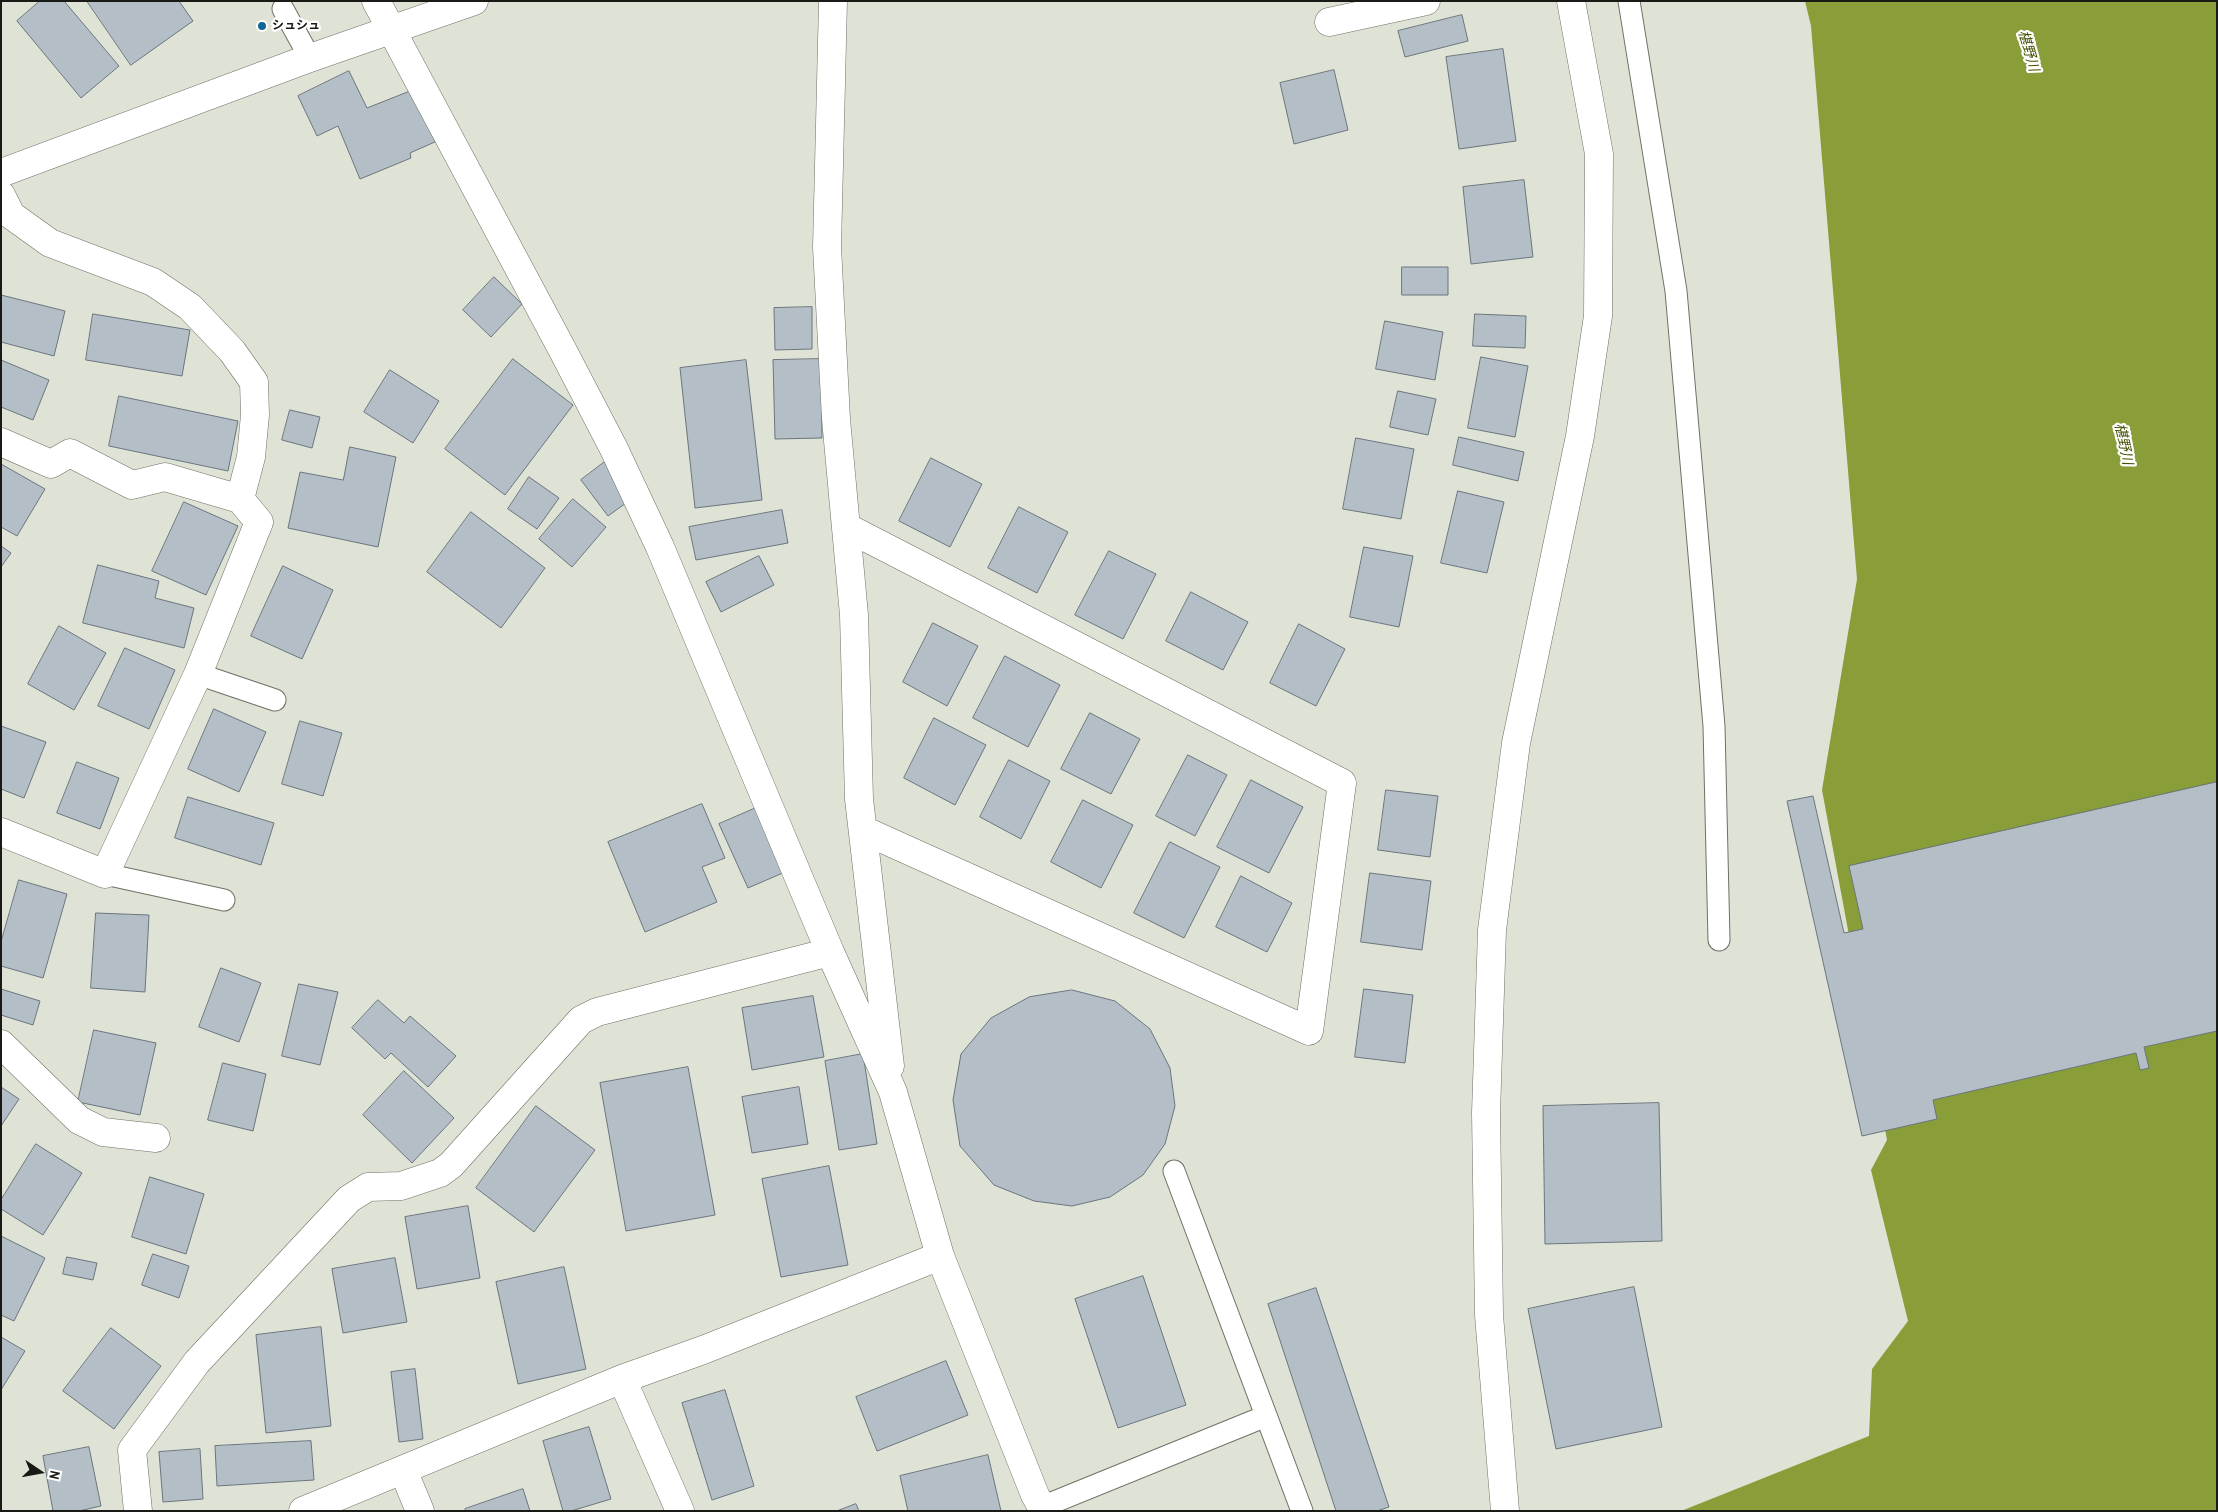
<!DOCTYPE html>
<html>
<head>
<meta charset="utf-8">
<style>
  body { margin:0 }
  #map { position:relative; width:2218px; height:1512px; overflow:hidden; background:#dfe3d6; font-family:"Archivo Narrow",sans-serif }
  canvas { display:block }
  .frame { position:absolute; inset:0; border:2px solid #191a15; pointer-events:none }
  .north { position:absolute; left:15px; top:1447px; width:50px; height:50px; -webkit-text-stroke:4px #fff; paint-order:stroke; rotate:102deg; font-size:14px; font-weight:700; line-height:20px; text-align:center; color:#191a15 }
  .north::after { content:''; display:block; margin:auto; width:18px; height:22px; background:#191a15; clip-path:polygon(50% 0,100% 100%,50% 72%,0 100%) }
</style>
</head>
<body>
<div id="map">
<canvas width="2218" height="1512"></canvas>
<div class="frame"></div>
<div class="north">N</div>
</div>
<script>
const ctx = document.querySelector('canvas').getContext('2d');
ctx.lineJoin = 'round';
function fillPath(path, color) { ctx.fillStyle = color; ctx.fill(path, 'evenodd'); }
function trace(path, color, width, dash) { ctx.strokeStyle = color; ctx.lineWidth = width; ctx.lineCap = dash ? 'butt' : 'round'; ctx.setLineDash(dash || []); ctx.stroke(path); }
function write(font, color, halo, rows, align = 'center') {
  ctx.font = font + ' "Archivo Narrow","Noto Sans JP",sans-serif'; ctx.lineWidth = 4.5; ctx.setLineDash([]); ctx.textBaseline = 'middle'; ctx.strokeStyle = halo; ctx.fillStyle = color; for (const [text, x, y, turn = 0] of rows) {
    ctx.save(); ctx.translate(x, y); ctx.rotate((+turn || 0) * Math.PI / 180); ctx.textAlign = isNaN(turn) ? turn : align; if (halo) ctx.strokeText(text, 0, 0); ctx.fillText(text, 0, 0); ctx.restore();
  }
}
fillPath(new Path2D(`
  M1805,1H2217V1511H1681L1869,1436L1872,1369L1908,1321L1871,1170L1887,1140L1822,790L1857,579L1811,26Z`), '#899d39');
const building = new Path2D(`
  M40,1H64L119,66L81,98L17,21Z
  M87,1H179L193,21L131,65Z
  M1462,15L1468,41L1405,57L1398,31Z
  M1503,49L1516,141L1459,149L1446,57Z
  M1334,70L1348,130L1294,144L1280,83Z
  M349,71L367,108L415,89L437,141L410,153L411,158L360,179L338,126L317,136L298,96Z
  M1524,180L1533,257L1471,264L1463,187Z
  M1402,267H1448V295H1402Z
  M494,277L522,304L491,337L463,310Z
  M1,295L65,311L54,356L1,342Z
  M812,307V349L775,350L774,308Z
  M93,314L190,330L182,376L86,360Z
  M1475,314L1526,316L1525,348L1473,346Z
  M1385,321L1443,332L1435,380L1376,369Z
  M1481,357L1528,366L1515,437L1468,428Z
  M513,359L573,405L505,495L445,449Z
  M821,359L822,438L775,439L773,360Z
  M1,360L49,380L33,420L1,407Z
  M746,360L762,500L695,508L680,368Z
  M390,370L439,401L413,443L364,412Z
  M1398,391L1436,399L1428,435L1390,427Z
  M119,396L238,421L228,471L109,446Z
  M290,410L320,417L312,448L282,440Z
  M1459,437L1524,452L1518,481L1453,465Z
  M1356,438L1414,449L1401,519L1343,509Z
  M350,447L396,457L378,547L288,528L300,472L343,480Z
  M931,458L982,484L950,547L899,521Z
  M606,461L633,498L608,516L581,480Z
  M1,464L45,489L17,536L1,527Z
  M529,477L559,498L537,529L508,509Z
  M1458,491L1504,502L1487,573L1441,563Z
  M573,499L606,527L572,567L539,539Z
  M184,502L238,526L206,595L152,571Z
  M1019,507L1068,532L1037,593L988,568Z
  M782,510L788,543L696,560L689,527Z
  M471,512L545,568L501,628L427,572Z
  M1,546L11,553L1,567Z
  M1364,547L1413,556L1399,627L1350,617Z
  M1109,551L1156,574L1123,639L1075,615Z
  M759,556L774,585L721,612L706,582Z
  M98,565L159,581L155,598L194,608L184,648L83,623Z
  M283,566L333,590L302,659L251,636Z
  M1191,592L1248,622L1223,670L1166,641Z
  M933,623L978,646L947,706L903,682Z
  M1299,624L1345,649L1316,706L1270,683Z
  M59,626L106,653L74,710L28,684Z
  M125,648L175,670L149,729L98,706Z
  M1005,656L1060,685L1028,747L973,718Z
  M214,709L266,732L239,792L188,769Z
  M1090,713L1140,739L1111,794L1061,769Z
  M934,718L986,745L955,805L904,778Z
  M300,721L342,733L323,796L282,784Z
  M1,726L46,742L24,798L1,789Z
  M1188,755L1227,775L1195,836L1156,816Z
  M1009,760L1050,781L1021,839L980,817Z
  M77,762L119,778L100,829L57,813Z
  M1251,780L1303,807L1269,873L1217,847Z
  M2217,782V1031L2144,1047L2149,1068L2140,1070L2136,1053L1933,1100L1937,1119L1862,1136L1787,801L1813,796L1844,933L1863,929L1849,866Z
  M1386,790L1438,796L1430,857L1378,850Z
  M188,797L274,823L261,865L175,838Z
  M1083,800L1133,825L1101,888L1051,862Z
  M702,804L725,858L702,867L717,902L645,932L608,842Z
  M756,808L785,872L748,888L719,824Z
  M1170,842L1220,867L1184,938L1134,913Z
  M1370,873L1431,881L1422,950L1361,942Z
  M1241,876L1292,903L1267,952L1216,927Z
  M19,880L67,894L43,978L1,966V942Z
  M96,913L149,915L145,992L91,988Z
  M221,968L261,983L239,1042L199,1027Z
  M299,984L338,992L320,1065L282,1056Z
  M1,989L40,1001L33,1025L1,1015Z
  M1364,989L1413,995L1405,1063L1355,1057Z
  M1072,990L1115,1001L1150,1029L1170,1068L1175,1106L1165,1144L1143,1175L1110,1197L1072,1206L1034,1201L994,1185L960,1146L953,1100L961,1054L991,1018L1029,997Z
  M813,996L824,1057L752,1070L742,1008Z
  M378,1000L404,1023L410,1016L456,1056L428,1087L391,1053L385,1059L352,1028Z
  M94,1030L156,1043L140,1115L78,1102Z
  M863,1054L877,1144L839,1150L825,1061Z
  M223,1063L266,1074L253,1131L208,1120Z
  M688,1067L715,1215L626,1231L600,1083Z
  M404,1071L454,1118L412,1163L363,1115Z
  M1,1087L19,1099L1,1126Z
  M799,1087L808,1144L752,1153L742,1097Z
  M1659,1103L1662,1241L1545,1244L1543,1106Z
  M536,1106L595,1150L534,1232L476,1188Z
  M36,1144L82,1173L43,1235L1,1209V1200Z
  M829,1166L848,1265L781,1277L762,1179Z
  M150,1177L204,1194L186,1254L132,1237Z
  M468,1206L480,1278L417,1289L405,1217Z
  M1,1236L45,1258L14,1321L1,1315Z
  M153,1254L189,1266L179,1298L142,1285Z
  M67,1257L97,1263L93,1280L63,1274Z
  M395,1258L407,1322L343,1333L332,1269Z
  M564,1267L586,1369L518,1384L496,1282Z
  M1143,1276L1186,1405L1118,1428L1075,1299Z
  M1634,1287L1662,1427L1556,1449L1528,1309Z
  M1316,1288L1389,1507L1377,1511H1336L1268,1304Z
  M321,1327L331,1426L266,1433L256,1335Z
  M111,1328L161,1366L114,1429L63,1391Z
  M1,1337L25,1351L1,1390Z
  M946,1361L968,1415L877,1451L856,1397Z
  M415,1369L423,1439L399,1442L391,1372Z
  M725,1390L754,1486L712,1500L682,1403Z
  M589,1427L611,1499L571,1511H563L543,1441Z
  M311,1441L314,1480L217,1486L215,1446Z
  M89,1447L101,1506L79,1511H53L43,1456Z
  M200,1449L203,1499L163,1502L159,1452Z
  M988,1455L1001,1511H908L900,1476Z
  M523,1489L530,1511H465V1509Z
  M856,1504L859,1511H837Z`);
fillPath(building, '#b3bec7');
trace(building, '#6b757d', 1);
const service = new Path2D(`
  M1629,1L1676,291L1714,726L1719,940
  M283,9L310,58
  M198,674L275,700
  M105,874L224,900
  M1174,1171L1302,1511
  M1042,1507L1266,1416`);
const minor = new Path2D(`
  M376,1L562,349L614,449L660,547L830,952L893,1092L940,1256L1035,1495L1044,1511
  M833,1L827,247L836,419L854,615L859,799L890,1066
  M1329,22L1426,1
  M1,195L11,215L50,243L153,282L190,307L232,351L254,382L255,415L251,457L240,499L165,477L132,485L70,453L51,464L1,442
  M846,527L1342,783L1309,1031L863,830
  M1,832L105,874L198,674L259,522L240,499
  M1,1044L79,1120L103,1132L156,1138
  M622,1379L680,1511
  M403,1470L420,1511
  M138,1511L132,1450L197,1362L349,1199L368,1187L401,1186L440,1173L451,1165L581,1020L597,1012L830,952
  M303,1511L622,1379L703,1350L940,1256
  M1505,1511L1489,1315L1486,1113L1492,930L1516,743L1580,436L1598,316L1599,154L1571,1`);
const tertiary = new Path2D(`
  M1,173L310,58L474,1`);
trace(service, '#6e7165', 23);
trace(minor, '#6e7165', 29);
trace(tertiary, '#6e7165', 29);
trace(service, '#fff', 21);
trace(minor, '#fff', 28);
trace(tertiary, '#fff', 28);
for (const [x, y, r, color] of [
  [262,26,5,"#106697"]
]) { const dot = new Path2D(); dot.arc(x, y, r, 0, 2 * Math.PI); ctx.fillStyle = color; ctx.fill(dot); trace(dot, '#fff', 2); }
write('bold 12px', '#191a15', '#fff', [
  ["シュシュ",272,26]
], 'left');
write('italic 14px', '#445003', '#fff', [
  ["椹野川",2028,51,74],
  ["椹野川",2123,444,78]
]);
</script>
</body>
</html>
